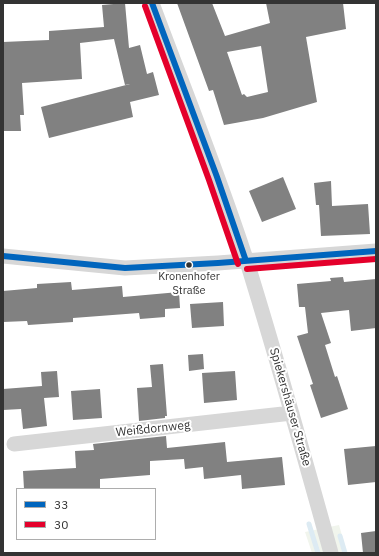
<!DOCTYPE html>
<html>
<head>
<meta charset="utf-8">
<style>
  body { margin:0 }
  #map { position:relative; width:379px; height:556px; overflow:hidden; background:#fff; font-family:"IBM Plex Sans",sans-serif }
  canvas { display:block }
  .frame { position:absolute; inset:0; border:4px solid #333; pointer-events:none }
  .legend { position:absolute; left:16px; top:488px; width:140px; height:52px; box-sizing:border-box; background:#fff; border:1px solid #adadad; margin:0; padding:5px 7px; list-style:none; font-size:12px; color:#333 }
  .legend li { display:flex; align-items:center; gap:8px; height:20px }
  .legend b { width:20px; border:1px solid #adadad }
</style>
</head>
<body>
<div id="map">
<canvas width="379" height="556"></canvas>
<div class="frame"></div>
<ul class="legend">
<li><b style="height:5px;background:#0065bd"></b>33</li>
<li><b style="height:5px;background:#e4002b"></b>30</li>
</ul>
</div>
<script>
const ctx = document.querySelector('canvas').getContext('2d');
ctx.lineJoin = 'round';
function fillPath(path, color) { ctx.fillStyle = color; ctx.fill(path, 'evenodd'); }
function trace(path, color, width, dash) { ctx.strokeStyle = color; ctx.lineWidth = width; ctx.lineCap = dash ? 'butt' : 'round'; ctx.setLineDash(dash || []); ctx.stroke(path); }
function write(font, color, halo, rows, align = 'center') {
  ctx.font = font + ' "IBM Plex Sans",sans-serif'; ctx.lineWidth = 4; ctx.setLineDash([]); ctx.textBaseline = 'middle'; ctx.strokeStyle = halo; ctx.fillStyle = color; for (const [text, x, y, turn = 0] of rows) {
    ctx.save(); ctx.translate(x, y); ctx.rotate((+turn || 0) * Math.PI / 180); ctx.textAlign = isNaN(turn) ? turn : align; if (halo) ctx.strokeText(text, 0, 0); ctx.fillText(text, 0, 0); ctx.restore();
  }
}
fillPath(new Path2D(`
  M339,525L347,553H312L305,532Z`), '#f1f5ed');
trace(new Path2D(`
  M309,524L318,553
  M340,536L345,553`), '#ddebf3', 5);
fillPath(new Path2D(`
  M125,3L129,48L140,45L147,74L153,72L159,95L130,102L133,117L49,138L41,107L130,84L125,85L114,39L80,43L82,79L22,83L24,115H20L21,131H3V42L49,40V31L104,27L102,5Z
  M177,3H212L225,36L270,23L266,3H343L346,29L306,37L317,102L263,118L224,125L213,90L209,91ZM261,46L268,92L247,97L244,94L242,95L227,52Z
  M283,177L296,209L262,222L249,191Z
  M331,181L332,206L368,204L370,234L321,236L319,205H316L314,183Z
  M343,277L344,282L376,279V328L351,331L349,310L321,313L331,343L325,345L335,377L337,376L348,409L321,418L310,385L313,384L297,336L308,333L305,307H299L297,284L331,281L330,278Z
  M71,282L72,290L122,286L123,297L179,292L180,308L165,309V317L140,319L139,313L73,318V322L28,325L27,321L3,322V291L37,288V284Z
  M223,302L224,326L192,328L190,304Z
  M203,354L204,369L189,371L188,355Z
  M163,364L167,416H165V418L139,421L137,388L152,387L150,365Z
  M57,371L59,397L44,398L47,426L23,429L21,409L3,410V389L42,386L41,372Z
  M235,371L237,400L204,403L202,373Z
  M100,389L102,418L73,420L71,391Z
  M166,436L167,448L225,442L227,462L282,457L285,485L242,489L241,475L204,479L203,467L185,469L184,459L150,461V475L100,479V489H24L23,471L76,468L75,451L94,450L93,444Z
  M376,446V482L348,485L344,449Z
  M376,531V553H363L361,533Z`), '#818181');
trace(new Path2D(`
  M152,3C184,89 219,175 247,262C277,358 304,456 331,553
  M3,256L125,268L218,263L376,251
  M14,444L292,413`), '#d7d7d7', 15);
trace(new Path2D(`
  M152,3L217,177L246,261
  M3,256L125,268L218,263L376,251`), '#0065bd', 6);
trace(new Path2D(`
  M145,6L209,180L238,264
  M247,269L376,259`), '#e4002b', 6);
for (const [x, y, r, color] of [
  [189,265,3.5,"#333"]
]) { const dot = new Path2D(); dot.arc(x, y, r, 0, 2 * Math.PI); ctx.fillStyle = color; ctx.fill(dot); trace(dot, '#fff', 1.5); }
write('11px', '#333', '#fff', [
  ["Kronenhofer",189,277],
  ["Straße",189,291]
]);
write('12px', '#333', '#fff', [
  ["Spiekershäuser Straße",290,407,74],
  ["Weißdornweg",153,429,-6]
]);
</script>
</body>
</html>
